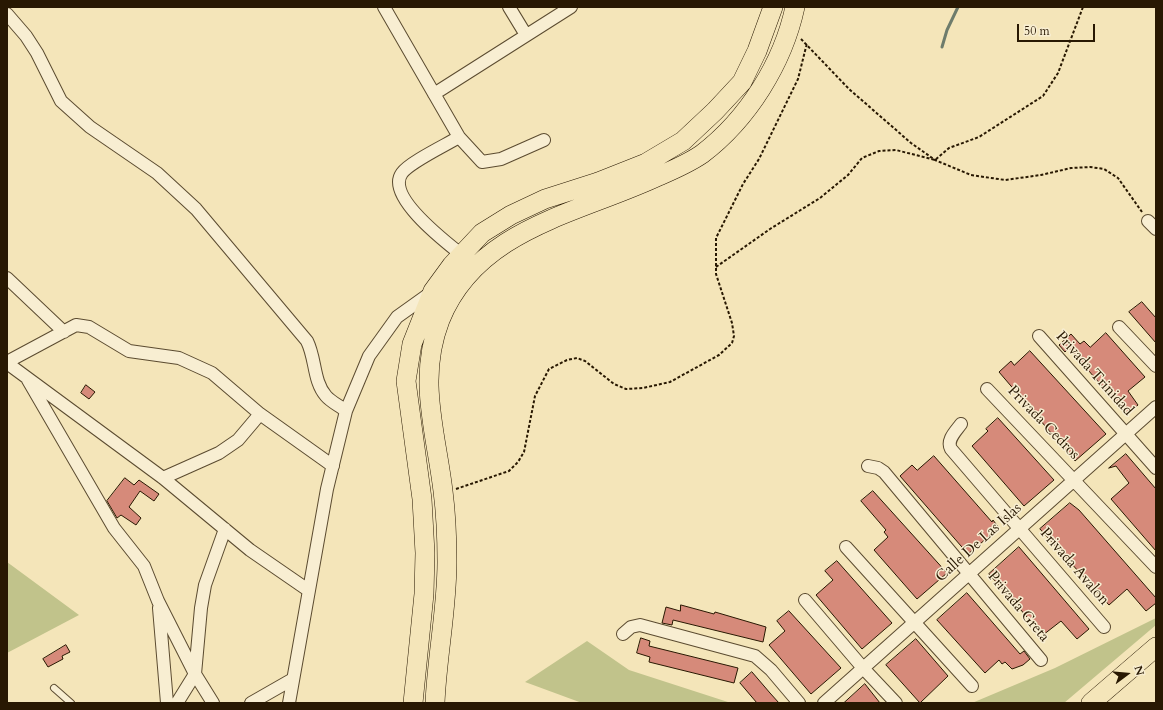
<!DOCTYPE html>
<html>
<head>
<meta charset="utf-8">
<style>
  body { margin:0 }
  #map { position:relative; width:1163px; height:710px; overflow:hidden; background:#f4e5b9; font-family:Cardo,serif }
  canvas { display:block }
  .frame { position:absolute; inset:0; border:8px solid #281802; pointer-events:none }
  .north { position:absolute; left:1107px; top:654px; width:40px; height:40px; -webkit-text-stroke:3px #f8eed2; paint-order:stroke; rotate:74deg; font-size:11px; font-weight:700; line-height:16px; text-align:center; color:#281802 }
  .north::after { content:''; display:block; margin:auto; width:14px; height:18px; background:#281802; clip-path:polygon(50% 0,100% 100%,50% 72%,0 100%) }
  .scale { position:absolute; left:1017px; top:24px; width:78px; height:18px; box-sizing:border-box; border:2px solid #281802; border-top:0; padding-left:5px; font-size:12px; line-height:14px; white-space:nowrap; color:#281802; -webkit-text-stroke:3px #f8eed2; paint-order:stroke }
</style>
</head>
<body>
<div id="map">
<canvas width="1163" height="710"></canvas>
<div class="frame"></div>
<div class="north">N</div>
<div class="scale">50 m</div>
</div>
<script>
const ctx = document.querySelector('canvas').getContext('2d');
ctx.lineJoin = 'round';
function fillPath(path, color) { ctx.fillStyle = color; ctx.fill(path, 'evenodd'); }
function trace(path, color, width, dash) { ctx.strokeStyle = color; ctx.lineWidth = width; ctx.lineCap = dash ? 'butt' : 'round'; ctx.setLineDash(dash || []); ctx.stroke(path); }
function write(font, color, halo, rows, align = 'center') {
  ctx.font = font + ' Cardo,serif'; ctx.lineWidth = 3; ctx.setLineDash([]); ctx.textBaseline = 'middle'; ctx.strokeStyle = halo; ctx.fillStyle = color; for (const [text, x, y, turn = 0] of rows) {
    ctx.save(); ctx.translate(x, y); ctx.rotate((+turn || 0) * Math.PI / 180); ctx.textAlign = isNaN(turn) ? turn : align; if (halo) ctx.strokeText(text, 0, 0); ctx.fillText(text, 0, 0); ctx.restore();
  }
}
fillPath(new Path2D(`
  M7,562L79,615L7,653Z
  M1156,618V625L1064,703H972L1055,668Z
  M587,641L629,670L731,703H582L525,682Z`), '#c1c38b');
trace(new Path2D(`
  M942,47L947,30L958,7`), '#6e7c6c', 3);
const building = new Path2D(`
  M1142,302L1156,318V343L1129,312Z
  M1106,333L1145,377L1128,391L1138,405L1127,415L1069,348L1065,352L1059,345L1071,334L1080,344L1084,341L1090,347Z
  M1030,351L1106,434L1075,461L999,372L1011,361L1014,365Z
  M86,385L95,392L89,399L81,393Z
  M998,418L1054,480L1024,506L972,446L988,431L986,429Z
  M1126,454L1156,489V551L1111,499L1129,483L1116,466L1109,468Z
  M934,456L992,522L993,520L999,528L968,554L900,476L912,465L917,470Z
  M125,478L134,485L139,480L159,494L154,501L140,491L129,507L141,518L136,525L121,515L117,518L107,501Z
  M873,491L947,573L917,599L874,550L888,537L884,532L886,530L861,501Z
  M1070,503L1079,510L1156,598V603L1146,611L1127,589L1109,605L1040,529Z
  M1019,547L1089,629L1077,639L1061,621L1043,635L989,574Z
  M837,561L892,623L862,649L816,595L833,580L825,571Z
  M967,593L1020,654L1024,651L1030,659L1023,665L1012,669L1005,662L1002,664L999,660L985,673L937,620Z
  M681,605L714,614L715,612L766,627L763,642L673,620L672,625L662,623L666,607L680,611Z
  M789,611L841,668L811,694L769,645L785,631L777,621Z
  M641,638L650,641L649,646L738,668L734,683L649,662L650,657L637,653Z
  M916,639L948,676L920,703L886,665Z
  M66,645L70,652L62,656L63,659L48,667L43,659Z
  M752,672L770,693L779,703H757L740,683Z
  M865,684L880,703H844Z`);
fillPath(building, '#d68a7a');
trace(building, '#281802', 1);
const lane = new Path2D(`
  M54,688L71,703`);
const street = new Path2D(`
  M384,7L459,137L482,162L501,159L544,140
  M509,7L526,35
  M7,14L26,36L37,53L61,101L90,127L157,173L196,209L307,341C316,359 313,381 326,396C331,402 340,406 346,411
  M434,94L571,7
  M459,137C446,145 410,162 402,173C385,196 447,243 462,255
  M1148,221L1156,229
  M7,278L64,332
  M1119,327L1156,366
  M1039,336L1156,468
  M7,362L76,325L89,327L129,351L179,358L212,373L260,414L333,466
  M7,363L163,478L250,550L308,590
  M28,380L114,528L144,566L158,601L195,674L213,703
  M987,389L1156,567
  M961,424C956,431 946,440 951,449L1104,627
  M868,466L878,468L884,472L1041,660
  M163,478L219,453L238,440L260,414
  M846,547L972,686
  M805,600L863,668L896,703
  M159,608L167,703
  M623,634L631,627L640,625L755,656L771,670L799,703
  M177,703L195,674L201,608L205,585L225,529
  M251,703L293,679
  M289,703L327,489L346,411L369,356L397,317L432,292
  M824,703L1156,407`);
const primary = new Path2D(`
  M413,703L424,594L425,553L422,499L406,381L412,344L433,291L452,265L482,233L511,215L545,199L598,182L646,163L683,141L715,111L742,82L757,51L773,7
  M435,703C437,656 447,609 447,562C447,538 446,514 443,491C436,432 417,379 440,320C477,228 578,214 659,176C673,170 689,163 702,154C748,119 783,63 795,7
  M1091,703L1156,647`);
trace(lane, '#5b4b30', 8);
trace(street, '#5b4b30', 14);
trace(primary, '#281802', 20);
trace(new Path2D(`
  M801,39L849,89L911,143L935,160L971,175L1005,180L1041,175L1071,168L1090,167L1104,169L1118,178L1142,212
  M716,267L770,229L820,198L848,175L862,158L879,151L896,150L935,160L949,148L979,137L1043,96L1058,73L1083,7
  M456,489L509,471L518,462L524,452L535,396L549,369L567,360L577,358L585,361L614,384L626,389L643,388L670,382L719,355L732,343L734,336L732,323L716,274V238L743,184L759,159L798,79L807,43`), '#281802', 2, [3, 2]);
trace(lane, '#f8eed2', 6);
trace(street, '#f8eed2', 12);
trace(primary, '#f4e5b9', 19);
write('15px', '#281802', '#f8eed2', [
  ["Privada Trinidad",1094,374,48],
  ["Privada Cedros",1043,423,46],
  ["Calle De Las Islas",979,543,-42],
  ["Privada Avalon",1074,567,49],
  ["Privada Greta",1018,607,50]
]);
</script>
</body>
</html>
